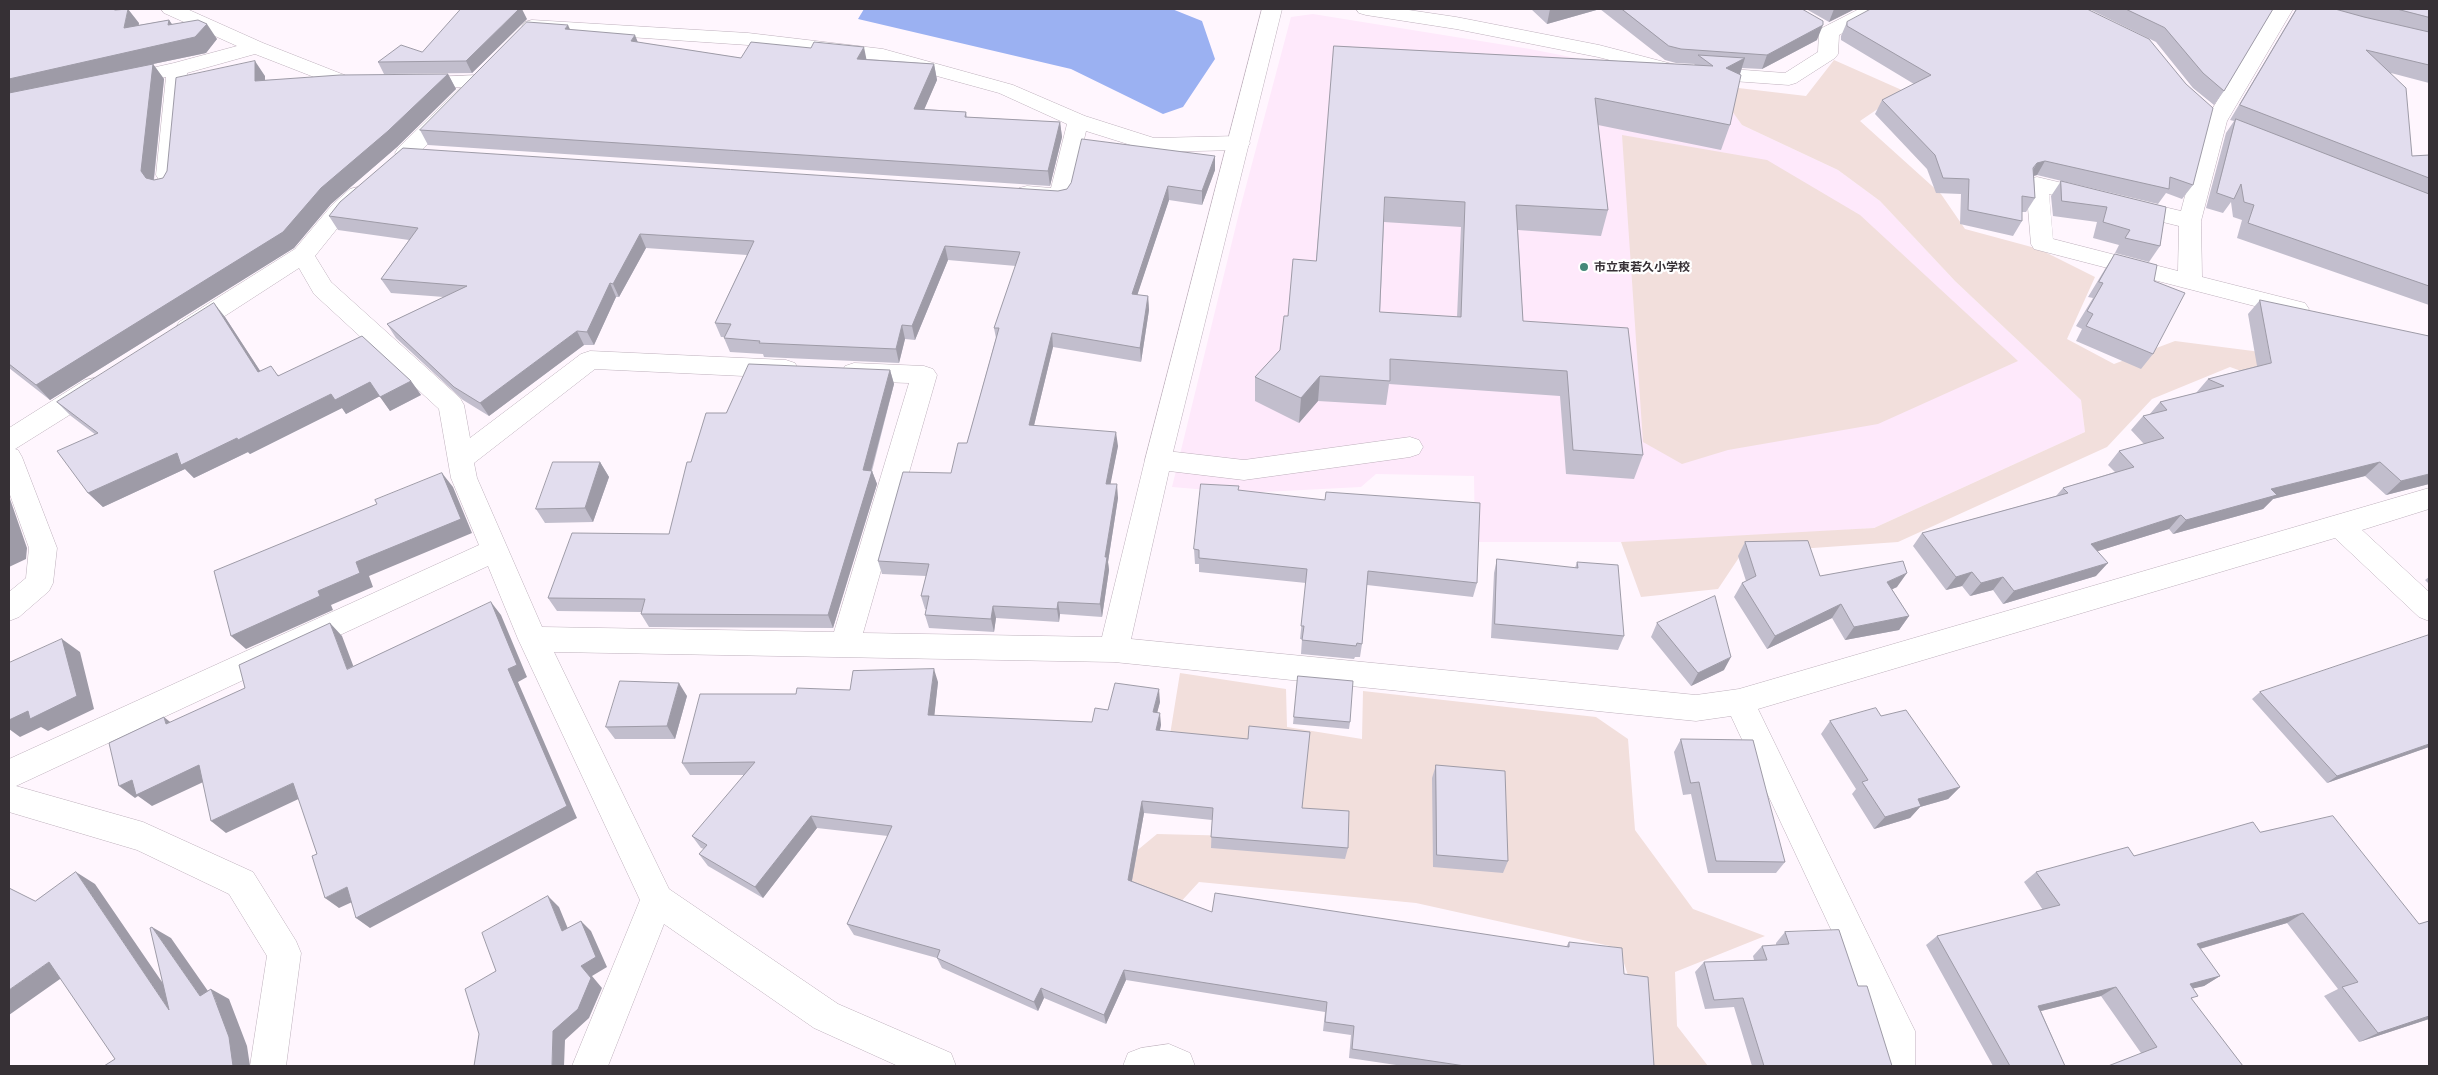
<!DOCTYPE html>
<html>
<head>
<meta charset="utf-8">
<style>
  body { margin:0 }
  #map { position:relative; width:2438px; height:1075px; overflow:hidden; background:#fff6fe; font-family:"Playfair Display",serif }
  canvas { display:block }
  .frame { position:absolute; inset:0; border:10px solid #363035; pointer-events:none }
</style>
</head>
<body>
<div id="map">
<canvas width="2438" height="1075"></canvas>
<div class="frame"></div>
</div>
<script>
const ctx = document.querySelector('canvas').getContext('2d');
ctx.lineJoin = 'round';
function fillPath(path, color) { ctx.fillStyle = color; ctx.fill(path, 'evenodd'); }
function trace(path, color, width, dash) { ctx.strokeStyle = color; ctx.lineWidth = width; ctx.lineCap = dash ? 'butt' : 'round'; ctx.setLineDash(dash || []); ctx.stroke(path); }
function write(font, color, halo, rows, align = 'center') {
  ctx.font = font + ' "Playfair Display","Noto Sans JP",serif'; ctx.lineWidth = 4.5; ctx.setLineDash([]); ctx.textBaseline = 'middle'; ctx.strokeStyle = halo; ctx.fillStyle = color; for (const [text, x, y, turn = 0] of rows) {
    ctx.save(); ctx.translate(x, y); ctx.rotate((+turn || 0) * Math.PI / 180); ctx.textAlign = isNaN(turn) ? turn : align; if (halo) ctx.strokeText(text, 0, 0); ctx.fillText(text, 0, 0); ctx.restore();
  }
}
fillPath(new Path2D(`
  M1313,14L1530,49L1713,85L1742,125L1838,170L1880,201L1955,281L2081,400L2085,432L1874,528L1674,542H1475L1474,476L1376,474L1361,487L1244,493L1172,487L1241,205L1291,17Z`), '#fee9fb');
fillPath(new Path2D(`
  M1834,60L1904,91L1860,121L1941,194L1965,229L2039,249L2095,277L2067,339L2114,364L2175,341L2253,351L2312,364L2266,380L2230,367L2152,399L2107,447L1898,542L1742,553L1718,589L1641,597L1621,542L1874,528L2085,432L2081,400L1955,281L1880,201L1838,170L1742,125L1713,85L1806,96Z
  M1622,135L1767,160L1860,215L2018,361L1878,424L1728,450L1682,464L1643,442Z
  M1180,673L1286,689L1287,727L1362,739L1363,691L1596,717L1628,739L1635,830L1693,909L1765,936L1675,972L1677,1026L1708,1066H1646L1645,1027L1619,948L1416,903L1199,882L1144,942L1116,868L1157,834L1279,837L1168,747Z`), '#f2dfdc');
fillPath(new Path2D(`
  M864,9H1172L1202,21L1215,59L1183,107L1163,114L1071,69L858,19Z`), '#9bb1f2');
const street = new Path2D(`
  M161,9H187L263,43L347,76L372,78L375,82L372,86L365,88L337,86L255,54L187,73L178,175L175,180L167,182L159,180L156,175L166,77L123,86L116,84L113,80L116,76L174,63L237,46L164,13Z
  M1356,9H1402L1456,17L1599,45L1676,65L1785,73L1818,52L1819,32L1822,28L1859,9H1883L1880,13L1839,35L1838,54L1835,58L1796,83L1789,85L1676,77L1598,57L1456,29L1366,15L1359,13Z
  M2273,9H2293L2227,121L2201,221L2202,277L2305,303L2309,309L2305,315L2297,317L2034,249L2031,244L2026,184L2029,179L2037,177L2181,211L2205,121ZM2049,194L2179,226L2178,271L2053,239Z
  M532,20L748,33L883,49L1013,85L1085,116L1154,138L1239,136L1247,138L1250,143L1247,148L1239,150L1153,152L1086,131L1071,196L1068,201C1053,205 1034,202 1019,198L1016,193L1019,188L1027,186L1051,188L1067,124L999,93L882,61L748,45L525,30L522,26L525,22Z
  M479,75L486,77L489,81L486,85L414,158L406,160L398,158L395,153L398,148L461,87L415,88L408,86L405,82L408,78Z
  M358,187L366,189L369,194L348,215L315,256L331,282L460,398L464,405L470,438L581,354L590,351L786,360L795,363L798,369L795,375L786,378L595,369L474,463L477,478L542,627L834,632L909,383L854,381L845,378L842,372L845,366L854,363L924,366L933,369L937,375L863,633L1102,637L1145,460L1149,453L1158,450L1244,460L1410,437L1419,440L1423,447L1419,454L1410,457L1244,480L1169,471L1131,639L1696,695L1739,689L2429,488V509L2362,530L2429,592V621L2419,617L2335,538L1758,709L1909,1019L1915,1031V1066H1879V1032L1731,716L1696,721L1114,662L554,652L669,889L838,1004L951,1053L956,1066H898L814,1028L664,924L608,1066H572L640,900L518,639L488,566L16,786L143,822L253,872L296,941L301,953L286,1066H250L267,956L229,894L137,850L9,812V759L479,545L451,478L439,409L314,294L299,268L197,334L188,337L179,334L176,328L179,322L295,249L332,205L350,189Z
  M94,378L103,380L107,387L103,394L15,449L18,450L22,457L57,548L53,583L49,591L19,617L9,621V592L26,578L29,548L9,492V428L85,380Z
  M1169,1044L1190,1053L1195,1066H1123L1128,1053L1141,1048Z`);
const secondary = new Path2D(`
  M1262,9H1282L1171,460L1167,467L1158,470L1149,467L1145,460Z`);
trace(street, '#beb0bc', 1);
trace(secondary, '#beb0bc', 1);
fillPath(street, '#fff');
fillPath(secondary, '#fff');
fillPath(new Path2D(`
  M9,9L139,23V25L169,20L172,24L217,39L206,53L153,64L164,79L154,180L163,178L265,76V80L448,74L456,89L397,147L331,204L294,248L50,400L9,368Z
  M1531,9H1802L1817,40L1762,69L1742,68L1740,74L1730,125L1721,150L1598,125L1608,210L1601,236L1518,230L1523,321L1643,455L1634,479L1566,474L1560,396L1389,384L1386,405L1318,401L1299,423L1255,401V377L1280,350L1288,316L1316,261L1334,46L1694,65L1695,64L1676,63L1665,60L1600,9L1547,24ZM1384,222L1461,227L1457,317L1380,312Z
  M1806,9H1855L1829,22Z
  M2089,9H2273L2224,91L2214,105L2193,88L2156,42Z
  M2296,9H2429V83L2391,73L2412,156L2429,155V305L2237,238L2242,220L2233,217L2231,202L2223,213L2206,208L2226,133L2234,121L2230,120Z
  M527,19L472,73L384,74L378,62L422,52Z
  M1847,22L2193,185L2182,199L2166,193L2158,204L2037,175L2034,176L2035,198L2026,212H2022V221L2013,236L1960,224L1961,194L1936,193L1927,169L1875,114L1882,100L1914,84L1841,40V36Z
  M570,30L637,42L741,58L867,59L934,64L937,80L924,109L966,112L967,117L1060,122L1062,137L1050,186L428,145L420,130Z
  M1215,156V170L1202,205L1169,200L1137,295L1148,296L1149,310L1141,362L1053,347L1034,425L1118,446L1110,484L1118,498L1108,562L1109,570L1102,617L1060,614L1059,622L996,618L994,632L929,628L925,615L926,609H925L921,596L926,576L882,574L878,561L951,473L967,443L996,338L994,328L1016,266L948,260L915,340L905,339L899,363L764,357L763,354L730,352L724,338L725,337H721L715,323L747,255L646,248L619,297H616L594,345H584L489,416L463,400L396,338L387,324L444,297L391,293L381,279L409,240L338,230L329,216L1058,191Z
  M2061,181L2166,207L2160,246L2149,262L2115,253L2119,245L2093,238L2097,222L2053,216L2051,196Z
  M2115,254L2154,281L2153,354L2141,369L2076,341L2082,329L2076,326L2093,298L2088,297L2105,269Z
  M2260,300L2429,484L2386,495L2365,476L2273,499L2263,509L2173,534L2169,529L2098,551L2096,576L2003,604L1993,590L1970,596L1962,586L1946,590L1913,546L1922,533L2056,496L2063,488L2115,472L2108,465L2119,451L2144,444L2131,430L2143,416L2149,415L2160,402L2196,393L2208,379L2257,366L2248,314Z
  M225,317L260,371L279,375L411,381L421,395L390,411L380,396L346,414L342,408L250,454L248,452L194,478L185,469L103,507L88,493L96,435L71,416L57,402Z
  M890,370L894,384L872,471L877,484L833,628L649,627L641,614V612L557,611L548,598L669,534L691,462L726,413Z
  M600,462L609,477L593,522L545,523L536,509Z
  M1239,490L1477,583L1473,597L1367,585L1362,644L1360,657H1355L1354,659L1301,654L1302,639H1300L1306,583L1199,572V564H1195L1194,549Z
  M1745,542L1820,576L1897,587L1892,589L1909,616L1899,630L1845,640L1832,618L1767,649L1734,597L1742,583L1746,581L1738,556Z
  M1497,559L1575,568L1577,562L1624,636L1618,650L1491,638L1494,573Z
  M2429,577V584L2425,580Z
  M1657,623L1724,670L1691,686L1651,637Z
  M1298,676L1350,722L1349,729L1293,724Z
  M938,682L934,716L1092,722L1108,710L1160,702L1157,712L1161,725L1160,730L1302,808L1348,848L1345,859L1211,848L1212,820L1144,813L1132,881L1212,912L1566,947L1569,942L1624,974L1654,1066H1403L1349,1058L1351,1035L1323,1031L1325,1012L1126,980L1106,1024L1044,998L1038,1011L942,968L937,958L854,935L847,924L888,836L817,828L763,898L708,866L699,854L704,849L701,848L692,836L745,775H690L682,763L796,694L850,690Z
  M2260,692L2429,747L2327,783L2252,699Z
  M687,696L675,739H615L606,727Z
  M1881,716L1960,787L1948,799L1920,807L1910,818L1874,829L1852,794L1856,789L1821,734L1830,721Z
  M1681,739L1785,862L1776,873H1708L1691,794L1683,795L1674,752Z
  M1436,765L1508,861L1503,873L1433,867L1432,778Z
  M2260,832L2419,924L2429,921V1019L2359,1042L2324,996L2338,989L2287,923L2200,949L2220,976L2204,986L2193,988L2192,1000L2243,1066L2141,1053L2101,996L2041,1011L2065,1066H1993L1926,945L1937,936L2043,910L2024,882L2036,872L2134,856Z
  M1785,932L1858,986L1892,1066H1752L1734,1007L1705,1009L1695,972L1704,962L1754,960L1753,956L1762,946L1776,945V943Z`), '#c2becd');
fillPath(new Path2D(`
  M128,9L139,23L134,43L124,28Z
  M519,9H522L527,19L472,73L466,61Z
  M1550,9H1600L1547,24Z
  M1834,9H1855L1829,22Z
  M169,20L179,35L168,25Z
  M207,24L217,39L206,53L153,64L164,79L153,186L9,97V79Z
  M568,25L575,40L565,29Z
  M1823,25L1817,40L1762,69L1767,55Z
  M635,35L641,50L631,41Z
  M864,47L867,62L857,59Z
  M1745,58L1737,83L1726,68Z
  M255,61L265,76V96L255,81Z
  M934,64L937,80L918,124L914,109Z
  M448,74L456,89L397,147L331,204L294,248L50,400L36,385L321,188Z
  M1060,122L1062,137L1050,186L1048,171Z
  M1215,156V170L1202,205V191Z
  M2045,161L2037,175L2029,177L2037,163Z
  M1168,186L1169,200L1133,308L1132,294Z
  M640,234L646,248L619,297L613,284Z
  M945,246L948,260L915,340L912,326Z
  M610,283L616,297L594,345L587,332Z
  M1148,296L1149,310L1141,362L1140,348Z
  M214,303L225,317L270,386L258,372Z
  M902,325L905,339L899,363L896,349Z
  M577,331L584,345L489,416L480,403Z
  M1052,333L1053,347L1031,438L1029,425Z
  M890,370L894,384L868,482L872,471L877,484L833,628L828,615L863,470Z
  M1320,376L1318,401L1299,423L1301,398Z
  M411,381L421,395L390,411L380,397Z
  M370,382L380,396L346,414L342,408L250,454L248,452L194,478L185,469L103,507L88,493L177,453L237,438L331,394Z
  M1116,432L1118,446L1108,497L1106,484Z
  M600,462L609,477L593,522L585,508Z
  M2380,462L2365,476L2273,499L2263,509L2173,534L2186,520L2271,489Z
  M442,473L453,487L472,533L369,576L373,587L331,605L333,610L246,649L231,636L318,591L356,562Z
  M2429,474V484L2386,495L2401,481Z
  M1117,484L1118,498L1108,562L1109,570L1102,617L1100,604L1105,557Z
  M9,496L27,548L26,559L9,567Z
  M2181,515L2169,529L2079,557L2091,544Z
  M2108,563L2096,576L2003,604L2014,591Z
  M1972,572L1962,586L1946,590L1956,577Z
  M1907,573L1897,587L1878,596L1887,582Z
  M2003,577L1993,590L1970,596L1981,583Z
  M491,602L501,615L527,677L518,682L577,818L370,928L356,918L508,669Z
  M1058,602L1060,614L1059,622L1057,609Z
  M1841,604L1832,618L1767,649L1775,636Z
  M993,606L996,618L994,632L991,619Z
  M1909,616L1899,630L1845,640L1854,627Z
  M330,623L342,636L359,681L347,669Z
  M62,639L80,652L94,709L48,731L41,727L20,737L9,729V720Z
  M1731,657L1724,670L1691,686L1698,673Z
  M934,669L938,682L933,728L928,715Z
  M679,683L687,696L675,739L667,726Z
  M1159,689L1160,702L1154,725L1153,712Z
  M1160,713L1161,725L1157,742L1156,730Z
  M164,717L180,730L166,724Z
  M2429,744V747L2327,783L2337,776Z
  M199,765L214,777L152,806L138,796L135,798L119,786L132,780Z
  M293,783L307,795L226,833L211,821Z
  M1960,787L1948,799L1920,807L1910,818L1874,829L1885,817L1918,799Z
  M1142,801L1144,813L1130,891L1128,880Z
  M811,816L817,828L763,898L755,887Z
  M76,872L95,884L188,1020L169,1010Z
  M347,887L361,898L339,908L325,898Z
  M548,896L559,907L573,941L562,931Z
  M2303,913L2287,923L2182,954L2197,944Z
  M581,921L591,931L607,967L592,976L602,988L589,1018L565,1040L564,1066H552L553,1031L581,966Z
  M152,927L171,938L217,1004L211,989L229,999L247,1046L250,1066H233L200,996Z
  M49,962L70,972L9,1015V990Z
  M1124,970L1126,980L1106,1024L1104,1015Z
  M2220,976L2204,986L2174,993L2190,984Z
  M2116,987L2101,996L2025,1015L2038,1006Z
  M1041,988L1044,998L1038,1011L1034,1002Z
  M2429,1016V1019L2359,1042L2378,1033Z`), '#9e9ba7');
const building = new Path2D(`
  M9,9H113L115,10L128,9L124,28L169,20L168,25L198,20L207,24L195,37L9,79Z
  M461,9H519L466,61L378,62L401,45L422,52Z
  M1622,9H1802L1823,21V25L1767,55L1681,49L1669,46Z
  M1871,9H2087L2149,39L2186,84L2213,108L2193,185L2170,177L2169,189L2045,161L2037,163L2033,168L2035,198L2022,196V221L1968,210L1969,179L1943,178L1935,155L1882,100L1931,75L1847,26V22Z
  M2126,9H2273L2224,91L2203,73L2165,28Z
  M2297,9H2335L2364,17L2429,32V65L2366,50L2406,88L2412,156L2429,155V178L2240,105Z
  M2397,9H2429V17Z
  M527,22L568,25L565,29L635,35L631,41L741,58L751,42L811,48L814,42L864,47L857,59L934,64L914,109L966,112L965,117L1060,122L1048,171L420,130Z
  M1334,46L1713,66L1698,55L1745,58L1726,68L1741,75L1730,125L1595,98L1608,210L1516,205L1523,321L1628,328L1643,455L1573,450L1567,371L1390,359V381L1320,376L1301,398L1255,377L1280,350L1284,316H1288L1293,259L1316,261ZM1385,197L1465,202L1461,317L1380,312Z
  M255,61V81L340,75L448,74L388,131L321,188L283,232L36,385L9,364V93L153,64L141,171L146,178L154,180L163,178L167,171L176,78Z
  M2236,119L2429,194V286L2248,223L2254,205L2244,202L2241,184L2234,199L2217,193Z
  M1082,139L1215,156L1202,191L1168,186L1132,294L1148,296L1140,348L1052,333L1029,425L1116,432L1106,484H1117L1105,557H1107L1100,604L1058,602L1057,609L993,606L991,619L925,615L929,596H921L929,564L878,561L903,472L951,473L958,443H967L999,328H994L1020,252L945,246L912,326L902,325L896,349L759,343L760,341L724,338L731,324L715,323L754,241L640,234L613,284L610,283L587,332L577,331L480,403L454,387L387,324L467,286L381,279L418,228L329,216L340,202L403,148L1058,191L1067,189L1071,183Z
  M2061,181L2166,207L2160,246L2125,238L2130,230L2103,222L2107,207L2062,201Z
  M2115,254L2157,265L2154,281L2185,293L2153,354L2086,326L2093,314L2087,311L2103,283L2099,282Z
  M2260,300L2429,336V474L2401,481L2380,462L2271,489L2277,495L2186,520L2181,515L2091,544L2108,563L2014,591L2003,577L1981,583L1972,572L1956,577L1922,533L2068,493L2063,488L2134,467L2119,451L2164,438L2143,416L2167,410L2160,402L2224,386L2208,379L2271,363Z
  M214,303L258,372L271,366L278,376L362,336L411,381L380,397L370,382L335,400L331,394L238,440L237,438L181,465L177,453L88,493L57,451L98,433L57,402Z
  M749,364L890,370L863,470L872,471L828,615L641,614L645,599L548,598L572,533L669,534L687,462H691L706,413H726Z
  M553,462H600L585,508L536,509Z
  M442,473L461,519L356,562L360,573L318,591L320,596L231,636L214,571L377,504L375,500Z
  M1201,484L1239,486L1238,490L1325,500L1326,492L1480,503L1477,583L1368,571L1362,644L1357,643L1356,646L1302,640L1304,626H1301L1307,569L1199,558V550L1194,549Z
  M9,530L10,534L9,545Z
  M1808,541L1820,576L1903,561L1907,573L1887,582L1909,616L1854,627L1841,604L1775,636L1742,583L1756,576L1745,542Z
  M1497,559L1578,568L1577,562L1618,565L1624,636L1495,624Z
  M1715,596L1731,657L1698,673L1657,623Z
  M491,602L517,665L508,669L567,806L356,918L347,887L325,898L312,856L317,854L293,783L211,821L199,765L136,795L132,780L119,786L109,743L164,717L166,724L245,688L239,665L330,623L347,669Z
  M2429,635V744L2337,776L2260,692Z
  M62,639L77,696L30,719L28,711L9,720V663Z
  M934,669L928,715L1092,722L1095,708L1108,710L1115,683L1159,689L1153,712L1160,713L1156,730L1248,739L1249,726L1310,732L1302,808L1349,811L1348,848L1211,837L1213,808L1142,801L1128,880L1212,912L1215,893L1569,947V942L1622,948L1624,974L1648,977L1654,1066H1465L1352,1049L1354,1026L1325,1022L1327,1002L1124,970L1104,1015L1041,988L1034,1002L937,958L940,950L847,924L892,826L811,816L755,887L699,854L707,845L692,836L755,762L682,763L700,694H796L797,688L850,690L853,671Z
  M1298,676L1353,681L1350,722L1294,717Z
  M620,681L679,683L667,726L606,727Z
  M1876,708L1881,716L1906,710L1960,787L1918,799L1921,806L1885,817L1862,782L1868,780L1830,721Z
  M1681,739L1753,740L1785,862L1716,861L1699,782L1691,783Z
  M1436,765L1505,771L1508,861L1437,855Z
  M2333,816L2419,924L2429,921V1016L2378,1033L2342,987L2358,982L2303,913L2197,944L2220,976L2190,984L2198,996L2191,998L2243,1066H2108L2157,1047L2116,987L2038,1006L2065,1066H2010L1937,936L2060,905L2036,872L2128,847L2134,856L2253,822L2260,832Z
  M76,872L169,1010L150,928L152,927L200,996L211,989L229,1037L233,1066H104L115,1059L49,962L9,990V888L35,901Z
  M548,896L562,931L581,921L596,957L581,966L591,978L578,1009L553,1031L552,1066H474L479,1034L465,989L496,971L482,933Z
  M1839,930L1858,986H1867L1892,1066H1764L1743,998L1714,1000L1704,962L1767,960L1762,946L1789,944L1785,932Z`);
fillPath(building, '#e2ddee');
trace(building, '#9e9ba7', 1);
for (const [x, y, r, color] of [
  [1584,267,5,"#458879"]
]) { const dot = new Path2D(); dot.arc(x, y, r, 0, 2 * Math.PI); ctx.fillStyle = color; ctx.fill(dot); trace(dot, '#fff', 2); }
write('bold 12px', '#363035', '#fff', [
  ["市立東若久小学校",1594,267]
], 'left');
</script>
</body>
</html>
